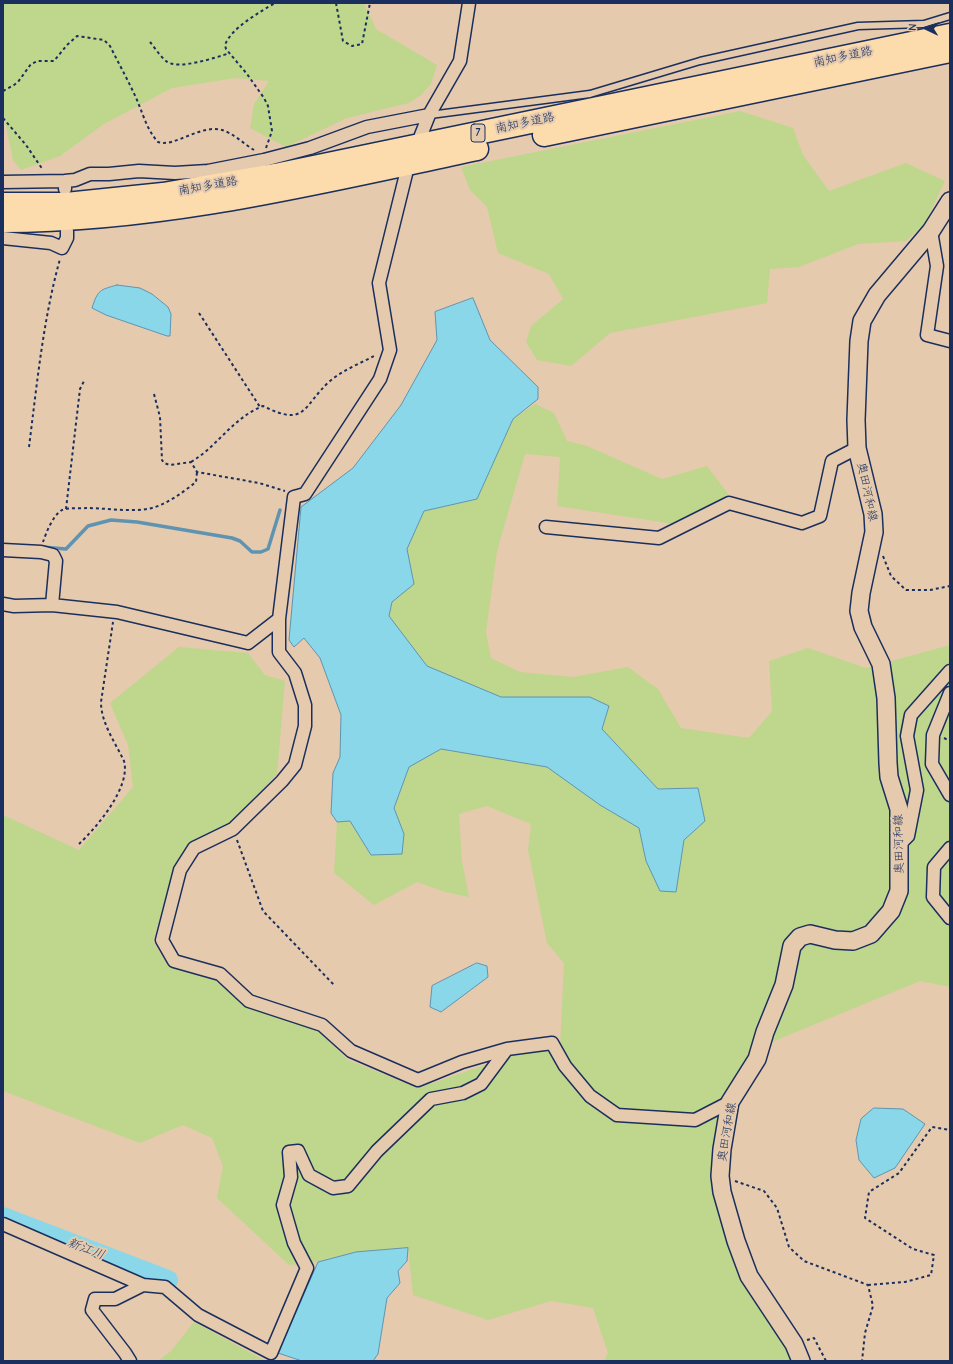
<!DOCTYPE html>
<html>
<head>
<meta charset="utf-8">
<style>
  body { margin:0 }
  #map { position:relative; width:953px; height:1364px; overflow:hidden; background:#e5caad; font-family:"Comic Neue",sans-serif }
  canvas { display:block }
  .frame { position:absolute; inset:0; border:4px solid #1b2f5e; pointer-events:none }
  .north { position:absolute; left:905px; top:8px; width:40px; height:40px; -webkit-text-stroke:3px #e5caad; paint-order:stroke; rotate:274deg; font-size:11px; font-weight:700; line-height:16px; text-align:center; color:#1b2f5e }
  .north::after { content:''; display:block; margin:auto; width:14px; height:18px; background:#1b2f5e; clip-path:polygon(50% 0,100% 100%,50% 72%,0 100%) }
</style>
</head>
<body>
<div id="map">
<canvas width="953" height="1364"></canvas>
<div class="frame"></div>
<div class="north">N</div>
</div>
<script>
const ctx = document.querySelector('canvas').getContext('2d');
ctx.lineJoin = 'round';
function fillPath(path, color) { ctx.fillStyle = color; ctx.fill(path, 'evenodd'); }
function trace(path, color, width, dash) { ctx.strokeStyle = color; ctx.lineWidth = width; ctx.lineCap = dash ? 'butt' : 'round'; ctx.setLineDash(dash || []); ctx.stroke(path); }
function write(font, color, halo, rows, align = 'center') {
  ctx.font = font + ' "Comic Neue","Klee One",sans-serif'; ctx.lineWidth = 4; ctx.setLineDash([]); ctx.textBaseline = 'middle'; ctx.strokeStyle = halo; ctx.fillStyle = color; for (const [text, x, y, turn = 0] of rows) {
    ctx.save(); ctx.translate(x, y); ctx.rotate((+turn || 0) * Math.PI / 180); ctx.textAlign = isNaN(turn) ? turn : align; if (halo) ctx.strokeText(text, 0, 0); ctx.fillText(text, 0, 0); ctx.restore();
  }
}
fillPath(new Path2D(`
  M3,3H364L376,29L437,65L431,84L421,95L409,103L347,118L286,147L250,128L254,104L269,81L235,78L172,88L104,124L60,156L21,170L13,160L3,111Z
  M740,111L793,128L803,155L829,191L906,163L945,181L925,223L906,241L858,244L799,267L770,269L767,303L610,333L571,366L537,360L526,342L531,326L563,299L549,274L498,253L487,207L470,190L461,167Z
  M535,404L554,413L567,441L587,446L662,479L707,466L729,495L674,524L557,506L560,457L525,454L497,551L486,632L491,658L520,672L573,677L628,667L658,689L681,728L749,738L772,711L769,661L808,648L866,668L950,645V987L920,981L767,1044L726,1095L713,1176L795,1361H604L608,1353L593,1308L551,1301L488,1320L413,1295L408,1248L356,1252L318,1262L289,1265L217,1198L223,1166L212,1138L183,1125L140,1143L3,1091V815L79,850L133,787L128,745L110,703L179,647L248,653L265,675L285,681L277,774L229,824L189,843L174,870L153,941L168,966L217,981L242,1005L317,1029L348,1060L418,1088L511,1056L560,1047L564,963L547,943L528,850L531,824L487,806L459,814L462,861L469,897L445,892L417,882L374,905L334,873L337,822L350,821L371,855L404,834L394,808L409,767L441,749L547,767L600,805L639,828L646,861L676,892L684,840L705,821L698,788L658,789L602,729L609,706L544,698L501,697L427,666L389,616L392,602L413,584L407,549L424,510L477,499L513,419Z
  M194,1322L266,1361H158L171,1351Z`), '#bed78d');
const water = new Path2D(`
  M117,285L140,288L152,294L168,307L171,314L170,336H167L106,315L92,308C98,290 99,290 117,285Z
  M473,298L490,340L538,387V399L513,419L477,499L424,511L407,549L414,584L392,602L389,616L427,666L501,697H590L609,706L602,729L658,789L698,788L705,821L684,840L676,892L660,891L646,861L639,828L600,805L547,767L441,749L409,767L394,808L404,834L402,854L371,855L350,821L337,822L331,813L333,773L340,757L341,715L320,658L304,638L294,647L289,640L301,507L353,468L401,405L437,340L435,312Z
  M477,963L487,966L488,977L441,1012L430,1007L432,986Z
  M874,1108L903,1109L925,1124L895,1168L874,1178L859,1160L856,1140L861,1119Z
  M408,1248L407,1261L398,1271L400,1283L387,1298L378,1354L373,1361H302L278,1353L318,1262L356,1252Z`);
fillPath(water, '#8ad7ea');
trace(water, '#5e94b2', 1);
trace(new Path2D(`
  M42,547L66,549L88,526L111,520L137,522L232,538L240,541L252,552H261L268,549L280,510`), '#5e94b2', 3.5);
trace(new Path2D(`
  M3,1217L168,1280`), '#8ad7ea', 20);
const service = new Path2D(`
  M430,115L590,94L700,61L858,26L924,24L950,16`);
const minor = new Path2D(`
  M421,135L429,115L460,61L469,3
  M406,174L379,283L390,350L380,379L305,494L294,497L279,619V652L295,673L305,705V726L295,765L282,781L233,829L194,848L180,870L162,940L174,961L220,974L249,1001L322,1025L351,1051L418,1080L462,1062L507,1049L552,1043L565,1066L590,1096L617,1115L695,1120L730,1102
  M3,182L65,181
  M65,189V181L75,180L90,174H109L139,171L175,173L208,171L264,160L310,148L367,127L429,115
  M931,231L937,266L927,335L950,341
  M3,238L51,243L62,248L67,238V231
  M546,527L659,538L729,503L802,523L820,516L832,461L857,448
  M3,550L41,552L53,555L56,561L52,605
  M3,604L14,606L52,605L117,612L248,643L279,619
  M950,693L933,735L932,764L950,795
  M898,846L908,836L917,790L907,736L911,715L950,671
  M950,848L934,867L933,897L950,918
  M3,1224L143,1285L165,1287L198,1315L271,1353L307,1268L294,1243L283,1205L291,1177L289,1152L298,1151L309,1175L333,1188L348,1186L377,1151L431,1099L463,1093L481,1084L507,1049
  M130,1361L125,1353L92,1310L95,1299H115L143,1285`);
const secondary = new Path2D(`
  M801,1361L794,1344L749,1276L736,1241L722,1192L720,1176L722,1149L730,1102L757,1059L765,1032L784,985L792,946L800,937L810,934L835,940L853,941L871,934L891,911L899,891V809L889,777L888,763L886,698L881,664L863,627L859,611L861,593L874,532L873,514L857,448L856,420L859,341L862,321L877,295L931,231L950,201`);
const motorway = new Path2D(`
  M544,135L950,51
  M3,204H66L163,194L280,174L950,35
  M3,221C164,221 321,182 477,149`);
trace(service, '#1b2f5e', 9);
trace(minor, '#1b2f5e', 15);
trace(secondary, '#1b2f5e', 20);
trace(motorway, '#1b2f5e', 25);
trace(new Path2D(`
  M336,3L343,41L352,46L362,44L370,3
  M150,42C155,48 160,56 166,61C177,71 217,57 230,53
  M3,91L14,85L18,82L31,64L38,61H54L67,45L77,36L104,40L110,46C119,64 129,82 137,100C143,114 147,130 158,142C174,148 200,124 222,130C233,133 244,144 254,150
  M3,118L26,145L43,170
  M266,148L272,131L268,106L264,98L247,74L226,49L225,45C231,28 260,12 275,3
  M199,313L260,407
  M154,394L160,417L162,460L164,463L170,465L191,462L197,472L259,483L285,491
  M29,447C37,384 43,320 60,259
  M191,462C196,459 200,456 204,453C224,436 238,416 263,406C307,428 302,406 330,381C343,370 361,363 376,355
  M66,509L80,389L84,381
  M43,542C46,533 53,515 62,510C68,507 79,509 86,508C106,508 127,512 147,509C165,506 182,493 196,482L197,472
  M883,556L891,576L906,590H930L950,586
  M944,738L950,741
  M237,840L263,911L335,986
  M79,844C97,827 131,787 124,761C115,742 101,723 101,702L113,622
  M735,1181L764,1191L777,1208L789,1247L804,1261L868,1285L873,1306L865,1333L862,1361
  M868,1285L905,1282L931,1275L934,1255L913,1249L865,1218L869,1192L899,1173L932,1127L950,1130
  M807,1340L814,1338L826,1361`), '#1b2f5e', 2, [3, 3]);
trace(service, '#e5caad', 6);
trace(minor, '#e5caad', 12);
trace(secondary, '#e5caad', 17);
trace(motorway, '#fcdcac', 22);
for (const [x, y, w] of [
  [478,133,14]
]) { const box = new Path2D(); box.roundRect(x - w / 2, y - 9, w, 18, 3); ctx.fillStyle = '#e5caad'; ctx.fill(box); trace(box, '#1b2f5e', 1); }
write('bold 11px', '#1b2f5e', null, [
  ["7",478,133]
]);
write('12px', '#1b2f5e', '#e5caad', [
  ["南知多道路",843,57,-12],
  ["南知多道路",525,123,-12],
  ["南知多道路",208,186,-10],
  ["奥田河和線",867,492,78],
  ["奥田河和線",899,844,-91],
  ["奥田河和線",727,1132,-80]
]);
write('italic 13px', '#26406c', '#e5caad', [
  ["新江川",86,1249,21]
]);
</script>
</body>
</html>
